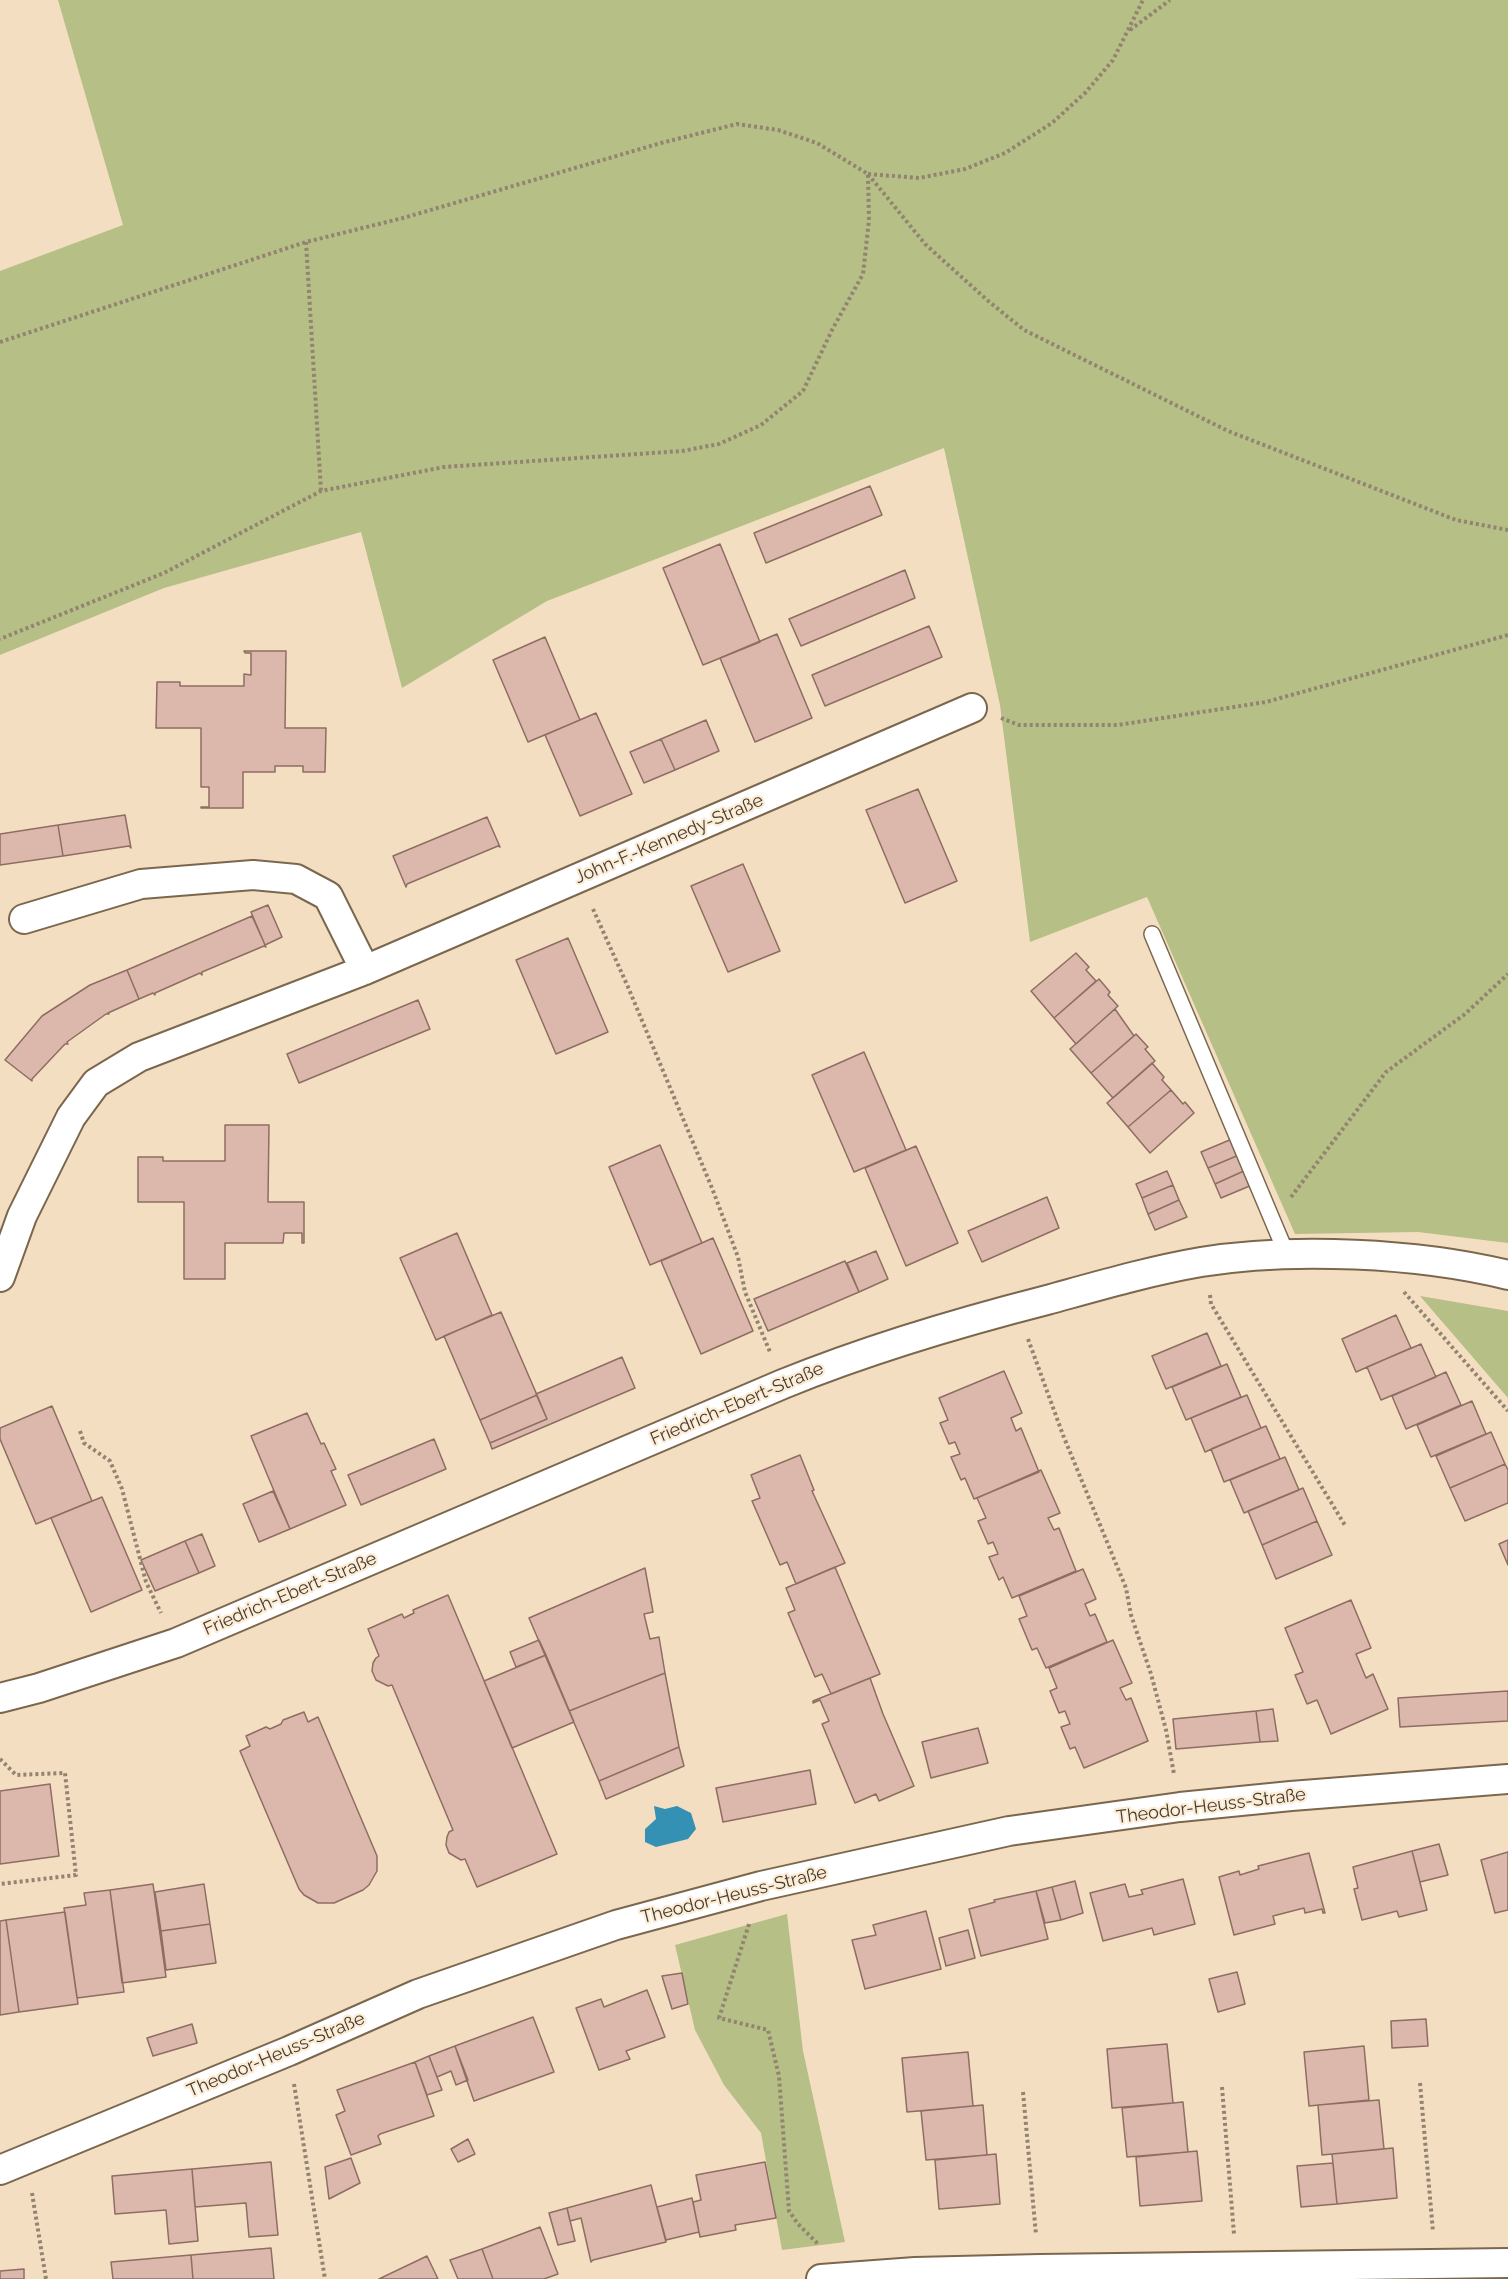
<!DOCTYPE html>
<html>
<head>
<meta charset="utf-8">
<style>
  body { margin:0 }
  canvas { display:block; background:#f4dec1 }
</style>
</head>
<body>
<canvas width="1508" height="2279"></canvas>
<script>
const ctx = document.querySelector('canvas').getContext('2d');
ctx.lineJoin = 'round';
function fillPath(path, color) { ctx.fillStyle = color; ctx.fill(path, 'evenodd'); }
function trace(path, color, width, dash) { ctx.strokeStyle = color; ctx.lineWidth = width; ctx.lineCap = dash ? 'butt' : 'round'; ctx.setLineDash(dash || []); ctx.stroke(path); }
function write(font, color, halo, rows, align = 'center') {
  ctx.font = font + ' Raleway,sans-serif'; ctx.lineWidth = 4.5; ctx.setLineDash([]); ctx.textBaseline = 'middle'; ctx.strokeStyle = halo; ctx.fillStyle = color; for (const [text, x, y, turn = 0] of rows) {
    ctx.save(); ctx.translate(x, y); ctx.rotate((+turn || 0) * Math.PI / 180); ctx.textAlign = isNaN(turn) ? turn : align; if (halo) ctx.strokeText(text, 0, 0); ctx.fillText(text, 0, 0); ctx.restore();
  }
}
fillPath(new Path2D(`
  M58,0H1508V1243L1418,1232L1295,1234L1147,897L1030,942L1000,705L944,448L547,601L402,688L361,532L164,588L0,655V271L123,225Z
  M1420,1296L1508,1311V1398Z
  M787,1914L803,2051L845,2242L782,2250L761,2133L724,2085L695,2030L675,1945Z`), '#b6bf85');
fillPath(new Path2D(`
  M654,1806L665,1809L677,1806L691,1813L696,1829L688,1839L656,1847L645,1842V1829L656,1819Z`), '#3591b3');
const building = new Path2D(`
  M870,486L882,515L766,563L754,533Z
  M720,544L760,642L703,665L663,568Z
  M905,570L915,598L801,646L789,619Z
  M929,626L942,657L825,706L812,675Z
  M777,634L812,718L755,742L720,658Z
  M545,637L580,720L528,742L493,660Z
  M244,651H286L285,728H326L325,772H303V766H275V772H243V808H201V807H209V787H201V728H156L157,682H180V686H244V674L251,675V653H245Z
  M596,713L632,794L580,816L545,735Z
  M706,720L719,751L675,770L661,739Z
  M661,739L675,770L644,783L630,752Z
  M918,789L957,881L905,903L866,810Z
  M125,815L131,848L129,846L63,856L58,825Z
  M487,817L500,847L498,846L407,884L406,887L393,856Z
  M58,825L63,856L0,865V834Z
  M743,864L780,951L728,972L691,886Z
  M268,905L282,937L265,945L251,912Z
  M252,916L266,947L264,946L202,972V975L200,973L155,993V995L153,993L139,999L127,970Z
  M568,938L608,1032L556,1054L516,960Z
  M1076,953L1089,967L1086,970L1096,981L1054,1018L1031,991Z
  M127,970L139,999L108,1013L109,1014H106L67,1042L68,1044H65L32,1079V1081L5,1060L42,1016L90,985Z
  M1099,979L1110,992L1108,995L1118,1006L1076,1044L1054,1018Z
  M418,1000L430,1029L299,1083L287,1054Z
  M1115,1009L1134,1036L1091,1073L1070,1049Z
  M1136,1034L1148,1047L1145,1049L1155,1061L1113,1098L1091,1073Z
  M864,1052L906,1150L854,1172L812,1075Z
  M1152,1063L1164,1077L1162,1080L1171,1090L1128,1127L1107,1103Z
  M1171,1090L1183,1104L1185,1102L1194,1113L1150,1153L1128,1127Z
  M225,1125H269L268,1202H304V1243H302V1233H284L283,1243H225V1279H184V1202H138V1157H163V1161H225Z
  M1232,1139L1239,1155L1208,1168L1201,1152Z
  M660,1145L702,1243L650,1265L609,1167Z
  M916,1146L958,1243L906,1266L865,1168Z
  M1239,1155L1246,1170L1215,1184L1208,1168Z
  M1246,1170L1252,1185L1221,1198L1215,1184Z
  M1167,1171L1173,1185L1142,1198L1136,1184Z
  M1173,1185L1179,1200L1148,1214L1142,1198Z
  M1047,1197L1059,1228L982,1262L968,1231Z
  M1179,1200L1187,1217L1155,1230L1148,1214Z
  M457,1233L492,1315L436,1340L400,1258Z
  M713,1238L753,1331L701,1354L661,1261Z
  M876,1251L888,1279L859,1292L847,1263Z
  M845,1261L859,1292L768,1331L754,1299Z
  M501,1312L537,1395L480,1420L444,1336Z
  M1396,1315L1411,1348L1356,1372L1342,1339Z
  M1207,1333L1221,1366L1166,1389L1152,1356Z
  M1421,1344L1436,1377L1381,1400L1367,1367Z
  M622,1357L635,1388L492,1449L490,1443L547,1419L536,1394Z
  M1227,1364L1241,1397L1186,1420L1172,1387Z
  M1004,1371L1022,1413L1011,1418L1016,1431L1021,1428L1039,1472L974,1499L965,1478L961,1480L951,1457L960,1454L955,1442L949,1444L940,1423L948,1420L939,1398Z
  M1446,1372L1461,1405L1406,1429L1392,1396Z
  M537,1395L547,1419L490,1443L480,1420Z
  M1247,1395L1261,1428L1205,1452L1191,1418Z
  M1472,1401L1486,1434L1431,1457L1417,1425Z
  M52,1406L92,1501L36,1524L0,1439V1428Z
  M307,1413L321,1444L324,1443L336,1469L331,1471L346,1505L290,1529L251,1436Z
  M1266,1426L1280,1459L1224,1482L1211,1449Z
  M1491,1432L1505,1464L1450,1488L1436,1456Z
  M434,1439L446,1469L361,1505L348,1475Z
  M800,1455L814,1490L812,1491L845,1563L796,1584L787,1562L780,1565L752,1501L760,1498L751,1475Z
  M1285,1457L1299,1490L1244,1513L1230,1480Z
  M1505,1464L1508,1470V1503L1465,1521L1450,1488Z
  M1041,1470L1060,1513L1048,1518L1054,1530L1059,1528L1076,1571L1012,1598L1003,1577L999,1580L989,1557L998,1554L993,1542L988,1544L978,1521L986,1518L977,1498Z
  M1303,1488L1317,1521L1262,1545L1248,1511Z
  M273,1491L290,1529L259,1542L243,1504Z
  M102,1497L142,1590L91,1612L51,1518Z
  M1317,1521L1332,1555L1276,1579L1262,1545Z
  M202,1534L215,1566L199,1573L185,1541Z
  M1508,1540V1565L1499,1544Z
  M185,1541L199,1573L155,1591L141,1560Z
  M835,1567L880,1674L831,1694L822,1674L815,1677L788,1613L795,1610L786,1588Z
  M645,1568L653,1612L644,1614L650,1639L659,1637L665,1673L569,1711L529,1618Z
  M1083,1569L1096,1599L1085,1604L1090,1616L1095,1614L1107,1642L1046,1668L1037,1648L1032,1650L1019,1619L1027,1616L1019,1596Z
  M448,1595L557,1854L477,1887L465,1859L461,1860L449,1853L446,1845L447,1837L449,1832L453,1830L392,1685L388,1686L376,1680L372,1671L373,1663L376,1658L379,1656L368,1629L402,1614L404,1618L414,1613L413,1610Z
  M1351,1600L1371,1648L1356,1654L1366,1678L1373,1674L1388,1709L1331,1734L1317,1700L1307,1704L1295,1675L1303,1672L1285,1628Z
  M539,1640L546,1655L516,1667L510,1652Z
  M1113,1640L1132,1683L1120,1688L1126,1700L1131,1698L1148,1741L1084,1768L1075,1747L1070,1749L1061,1727L1070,1724L1065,1711L1059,1713L1050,1691L1057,1688L1049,1668Z
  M546,1655L574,1722L512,1748L484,1681Z
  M665,1673L679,1747L599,1781L569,1711Z
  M870,1678L883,1714L914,1786L879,1801L876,1794L855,1803L822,1724L829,1721L820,1700L813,1703V1701Z
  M1508,1691V1721L1400,1727L1398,1698Z
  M1273,1709L1278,1741L1260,1742L1256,1711Z
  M1256,1711L1260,1742L1176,1749L1173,1719Z
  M304,1712L308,1722L318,1717L377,1856V1871L369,1885L363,1890L334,1903H318L304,1895L299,1889L240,1751L250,1746L246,1736L266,1727L270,1729L281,1724L283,1720Z
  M978,1728L988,1763L931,1778L922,1742Z
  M679,1747L684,1766L606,1799L599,1781Z
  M810,1770L816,1804L723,1822L716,1788Z
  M50,1784L59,1856L0,1864V1791Z
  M1439,1844L1448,1875L1420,1882L1412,1851Z
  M1412,1851L1427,1910L1399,1917L1397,1911L1362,1920L1354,1889L1358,1888L1353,1867Z
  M1508,1852V1910L1495,1913L1481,1860Z
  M1309,1853L1325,1913H1323L1322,1909L1305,1913L1304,1908L1273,1916L1275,1924L1234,1935L1219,1877L1239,1871L1240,1875L1259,1869L1258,1866Z
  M1183,1879L1195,1924L1154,1935L1152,1928L1103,1941L1090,1893L1125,1884L1129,1897L1143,1894L1141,1890Z
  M1075,1881L1083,1913L1061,1920L1052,1887Z
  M153,1884L166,1977L122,1983L110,1890Z
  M204,1884L210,1924L161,1931L155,1892Z
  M1052,1887L1061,1920L1045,1923L1036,1891Z
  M110,1890L124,1992L77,1998L64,1908L86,1905L84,1893Z
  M1036,1891L1048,1939L981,1956L969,1909L995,1902L994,1900Z
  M926,1911L941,1969L865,1989L852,1940L876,1935L873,1925Z
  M65,1912L78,2004L19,2012L6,1920Z
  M6,1920L19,2012L0,2015V1921Z
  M210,1924L216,1963L166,1970L161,1931Z
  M968,1930L975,1958L946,1966L939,1938Z
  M1237,1972L1245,2004L1218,2012L1209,1979Z
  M682,1973L688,2004L672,2009L662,1976Z
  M647,1990L665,2037L626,2051L630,2059L599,2070L576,2008L601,1999L604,2007Z
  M533,2017L554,2072L474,2101L455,2046Z
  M1426,2019L1428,2046L1392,2048L1391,2021Z
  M192,2024L197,2043L153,2056L147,2038Z
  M1167,2044L1173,2103L1112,2108L1107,2049Z
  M455,2046L468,2080L456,2085L451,2071L437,2077L429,2056Z
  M1364,2046L1369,2100L1309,2106L1304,2052Z
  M968,2052L973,2106L907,2112L902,2058Z
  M429,2056L442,2090L427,2095L415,2062Z
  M415,2062L434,2116L380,2134L378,2136L381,2144L351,2155L336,2115L345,2111L337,2090Z
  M1379,2100L1384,2149L1322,2155L1318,2105Z
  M1183,2102L1188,2152L1127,2157L1122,2108Z
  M983,2105L987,2155L926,2160L921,2111Z
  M468,2139L475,2154L458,2162L451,2149Z
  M1393,2148L1397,2198L1337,2204L1332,2154Z
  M1197,2151L1202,2201L1140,2206L1136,2157Z
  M996,2154L1000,2204L939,2209L935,2160Z
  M351,2158L360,2183L329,2199L325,2167Z
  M271,2162L278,2235L249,2237L246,2203L195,2207L192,2169Z
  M765,2162L776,2218L735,2225L736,2230L700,2237L693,2202L701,2200L696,2175Z
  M1333,2163L1337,2204L1301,2207L1297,2166Z
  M192,2169L198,2241L169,2244L166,2210L115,2214L112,2176Z
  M651,2185L666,2242L593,2260L591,2262L581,2218L570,2221L567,2208Z
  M692,2198L699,2232L666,2240L657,2207Z
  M567,2208L575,2241L558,2245L549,2213Z
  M540,2227L558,2274L544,2279H493L482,2249Z
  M271,2248L274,2279H193L191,2255Z
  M482,2249L493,2279H458L450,2260Z
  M191,2255L193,2279H113L111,2262Z
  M427,2256L438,2279H379Z
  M24,2269V2279H0V2271Z`);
fillPath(building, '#dcb8ac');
trace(building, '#8e6d62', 1.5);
const lane = new Path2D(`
  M1152,934L1287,1255`);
const street = new Path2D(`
  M24,919L141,884L253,875L296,879L328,896L365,970
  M0,1277L22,1216L71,1117L96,1083L139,1057L365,970L972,708
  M0,1698L39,1688L176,1643L783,1384C869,1349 957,1323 1047,1300C1098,1286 1149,1271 1201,1262C1292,1247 1419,1253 1508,1275
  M0,2170L289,2051L418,1994L616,1925L761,1886L1009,1831L1180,1807L1291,1796L1508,1779
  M821,2279L915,2272L1040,2269L1508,2263`);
trace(lane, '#7b674e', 18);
trace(street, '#7b674e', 32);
trace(new Path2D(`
  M1130,30L1170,0
  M868,174L925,244L987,300L1024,330L1228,431L1456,520L1508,530
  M868,174L919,178L965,169L1005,153L1052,123L1086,92L1113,60L1143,0
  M306,242L321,491
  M0,342L306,242L403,218L661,143L737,124L778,130L817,143L868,174L869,220L863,274L832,330L803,391L761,425L719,444L682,451L444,467L321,491L164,573L0,639
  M1001,718L1019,725H1118L1266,702L1508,635
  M593,909L628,987L712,1188L738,1257L745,1292L770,1352
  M1291,1197L1386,1072L1465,1014L1508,974
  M1404,1292L1508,1411
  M1210,1295L1211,1304L1346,1527
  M1028,1339L1063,1435L1126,1588L1131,1615L1151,1674L1166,1730L1174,1774
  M80,1431L84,1443L110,1461L122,1489L146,1582L161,1613
  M0,1759L16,1775L65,1773L76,1875L0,1884
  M749,1924L719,2018L768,2030L779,2076L789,2211L798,2224L819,2245
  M1420,2083L1433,2232
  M294,2084L325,2279
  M1222,2087L1234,2234
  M1023,2092L1036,2235
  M32,2193L46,2279`), '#938471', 4, [3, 3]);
trace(lane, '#fff', 15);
trace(street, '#fff', 28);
write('18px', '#433b2f', '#fdecd5', [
  ["John-F.-Kennedy-Straße",669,839,-23],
  ["Friedrich-Ebert-Straße",737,1404,-23],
  ["Friedrich-Ebert-Straße",290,1594,-23],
  ["Theodor-Heuss-Straße",1211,1806,-7],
  ["Theodor-Heuss-Straße",734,1895,-14],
  ["Theodor-Heuss-Straße",276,2055,-23]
]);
</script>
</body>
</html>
